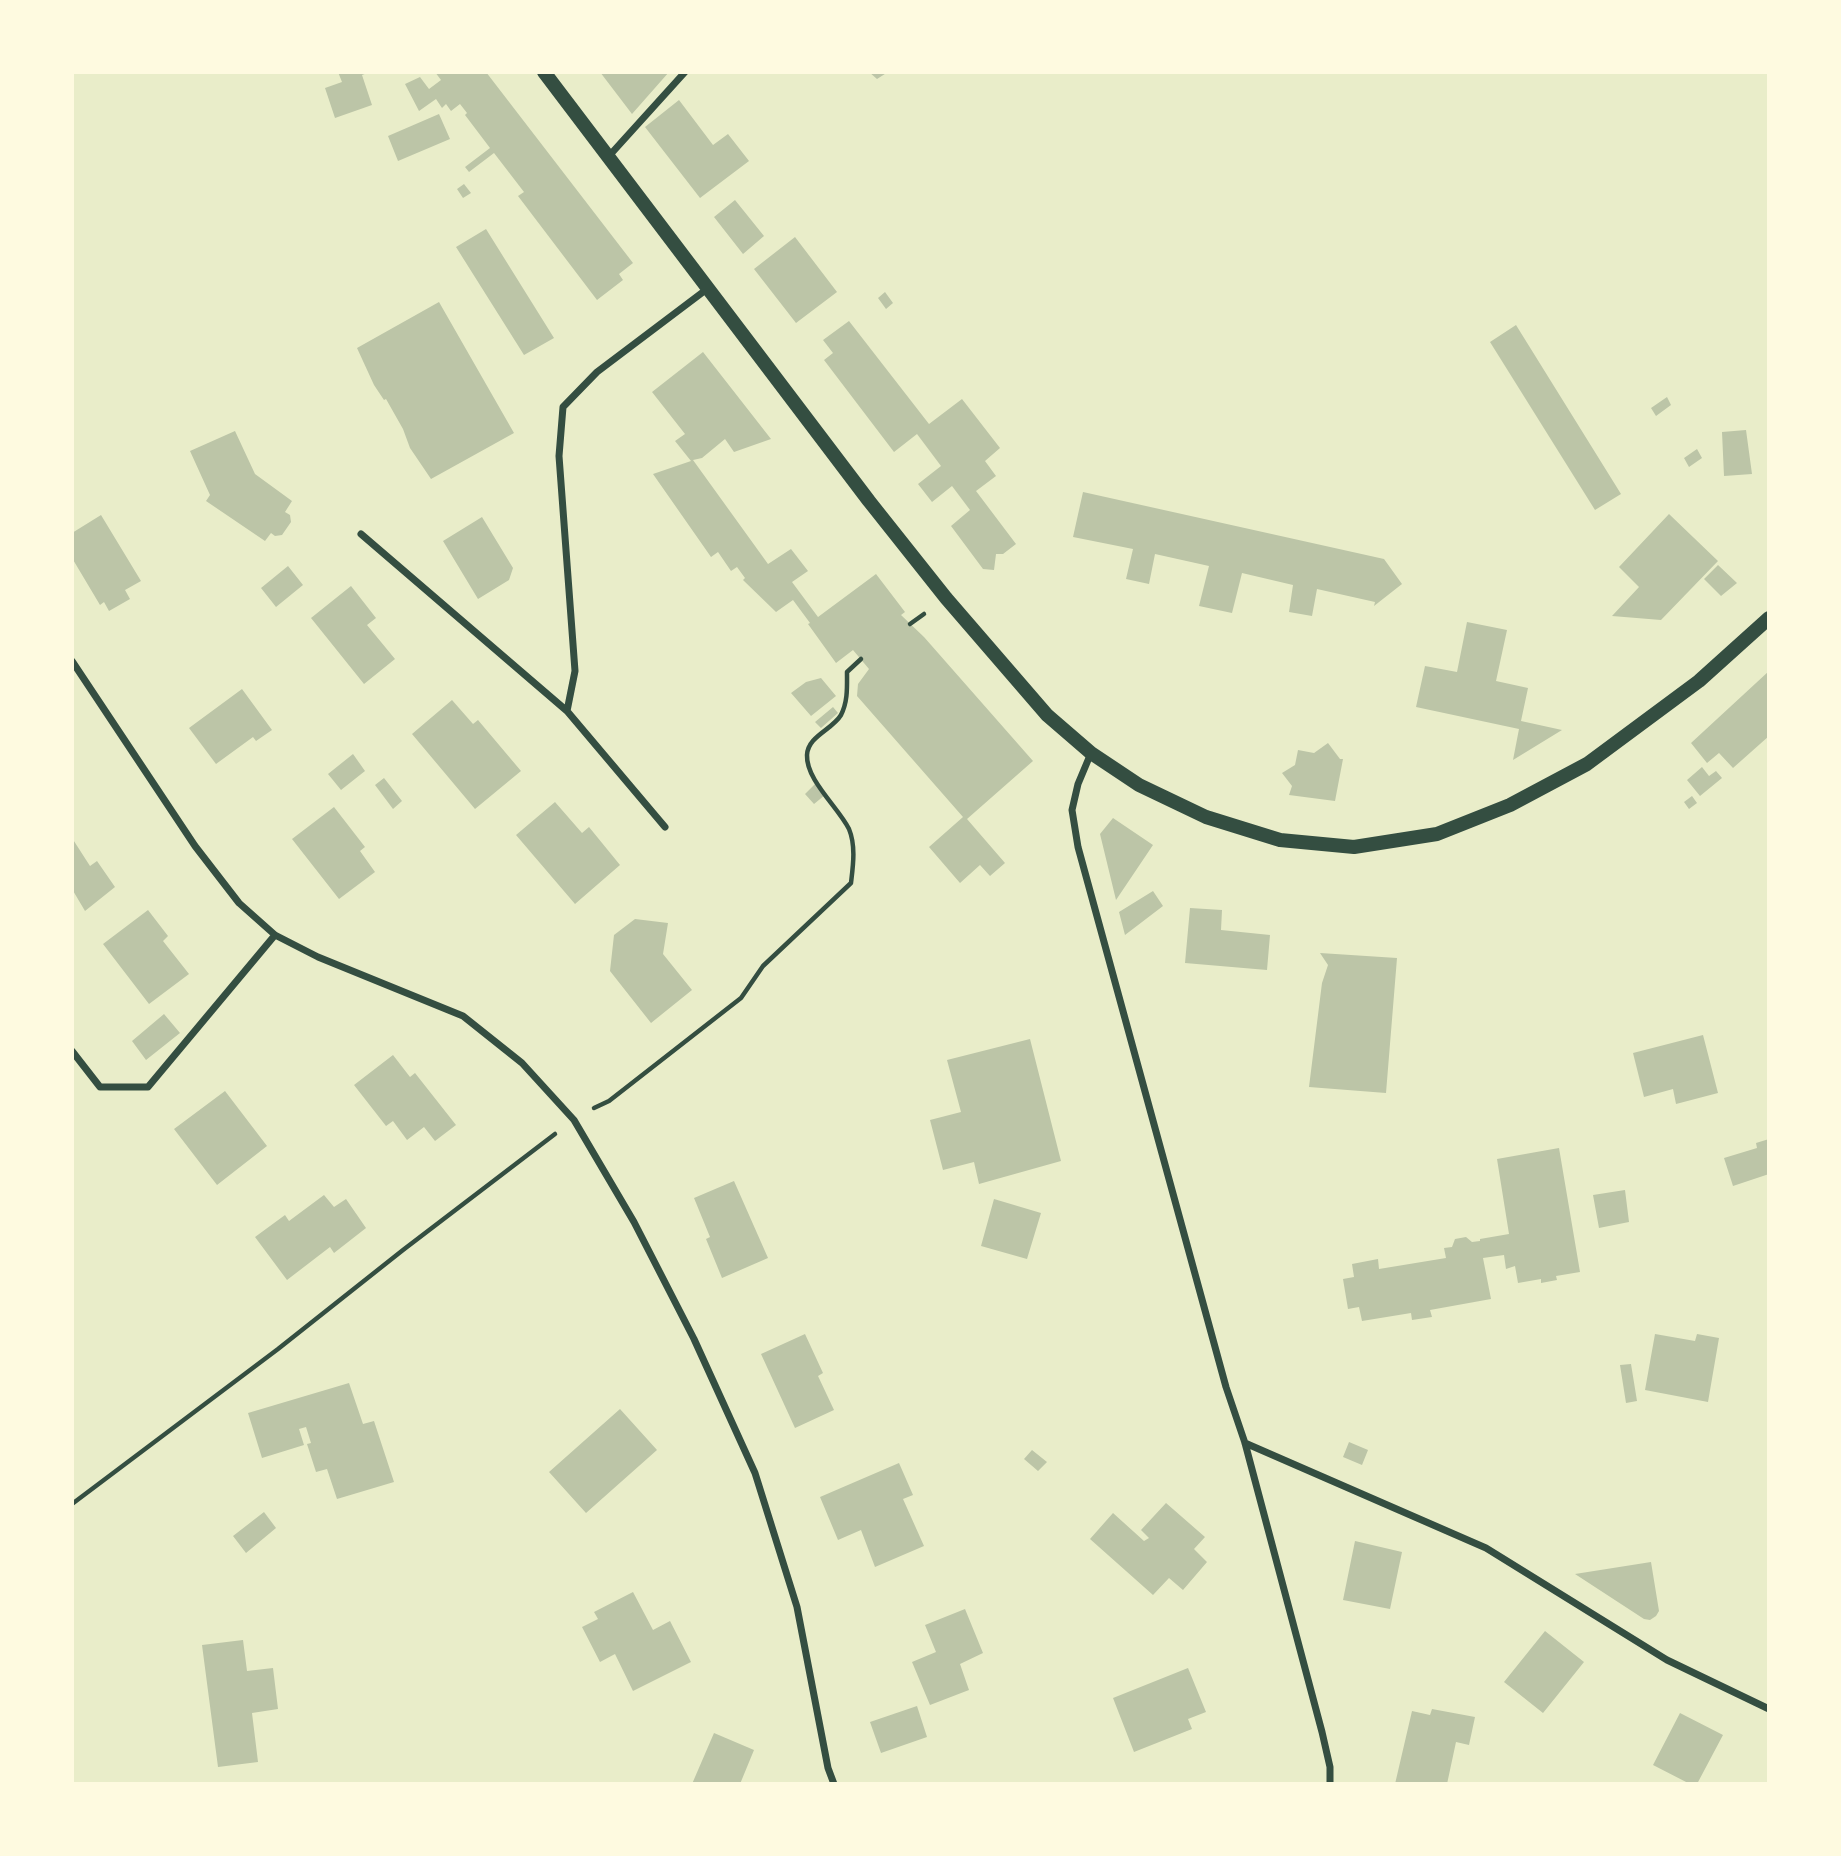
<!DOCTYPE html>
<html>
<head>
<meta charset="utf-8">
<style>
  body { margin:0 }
  #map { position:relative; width:1841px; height:1856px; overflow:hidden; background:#e9edc9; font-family:"Archivo Narrow",sans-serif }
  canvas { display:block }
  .frame { position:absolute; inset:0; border:74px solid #fefae0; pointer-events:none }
</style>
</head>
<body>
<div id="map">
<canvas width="1841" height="1856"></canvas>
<div class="frame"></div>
</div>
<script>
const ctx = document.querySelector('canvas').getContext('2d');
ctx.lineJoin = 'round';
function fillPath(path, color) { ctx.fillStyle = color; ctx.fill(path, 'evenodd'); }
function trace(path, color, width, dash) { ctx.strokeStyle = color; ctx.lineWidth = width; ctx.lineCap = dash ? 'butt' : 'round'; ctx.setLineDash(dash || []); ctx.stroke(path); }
fillPath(new Path2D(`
  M338,72H370L362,75L372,105L335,118L325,88L342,82Z
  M435,72H486L633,263L619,274L623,280L597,300L518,196L524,192L494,153L469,172L465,167L490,148L465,115L467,113L460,104L451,111L446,104L442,108L436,99L419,111L405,84L420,77L429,89L441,80Z
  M600,72H669L632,114Z
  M869,72H888L877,79Z
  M679,100L713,145L728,134L749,161L700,198L645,127Z
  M439,114L450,139L398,161L388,136Z
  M464,184L471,193L463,198L457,189Z
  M735,200L764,236L743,254L714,217Z
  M486,229L554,338L524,355L456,247Z
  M795,237L837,292L796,323L754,269Z
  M885,292L893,303L886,309L878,298Z
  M439,302L514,433L431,479L410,448L403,429L386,399L384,400L374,385L357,348Z
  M849,321L929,424L962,399L1000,448L985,461L996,476L976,491L1016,544L1003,554H996L994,570L983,569L951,526L970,510L952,486L932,502L918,484L941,466L917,434L894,452L824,360L833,353L823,340Z
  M1516,325L1621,494L1595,510L1490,342Z
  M703,352L771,439L734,452L725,439L702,458L693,460L768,564L791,549L808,571L792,582L818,617L876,574L905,612L901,615L924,637L1033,761L967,819L1005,863L990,876L980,865L960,883L929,847L963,817L857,696L858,684L869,669L853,650L836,663L808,624L810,623L793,600L776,612L743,580L745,578L737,567L731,571L718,552L711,557L653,474L691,461L675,441L685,434L652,392Z
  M1667,397L1671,405L1656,416L1651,408Z
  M1746,430L1752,474L1724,476L1722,432Z
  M235,431L255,474L292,501L285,512L290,515L291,522L282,535L275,536L271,533L265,541L206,501L210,495L190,451Z
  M1697,449L1702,458L1689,467L1684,458Z
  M1083,492L1384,559L1402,584L1374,606L1375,602L1317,589L1312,616L1289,612L1293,585L1242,573L1232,613L1199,606L1209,566L1155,554L1149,584L1126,579L1133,549L1073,537Z
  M1669,514L1718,561L1661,620L1612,616L1639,587L1619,567Z
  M101,515L141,581L125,590L130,599L109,611L104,602L100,605L72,558V533Z
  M482,517L513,568L509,580L478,599L443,541Z
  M1718,565L1737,583L1721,596L1704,579Z
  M288,566L303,585L276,607L261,588Z
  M351,586L376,618L367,625L395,659L364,684L311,618Z
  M1467,622L1507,630L1496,681L1528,688L1521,721L1562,730L1513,760L1519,729L1416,707L1425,666L1457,672Z
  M1769,671V736L1733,768L1719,753L1707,763L1691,743Z
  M821,678L836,696L811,716L791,693L806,682Z
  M242,689L272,730L256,741L253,737L216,764L189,728Z
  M452,700L473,724L478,720L521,771L475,809L412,734Z
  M833,707L838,713L821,728L815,722Z
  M1328,743L1340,759H1343L1335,801L1289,795L1292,786L1282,773L1295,765L1298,750L1314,753Z
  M353,754L365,771L341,790L328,774Z
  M1702,767L1709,776L1716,771L1722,778L1700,796L1687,780Z
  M384,778L402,801L393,809L375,785Z
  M815,784L825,795L814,804L805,794Z
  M1692,796L1697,803L1689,809L1684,802Z
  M555,802L582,833L589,827L620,865L575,904L516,835Z
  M334,807L365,847L360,851L375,872L339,899L292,839Z
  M1113,818L1153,845L1116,900L1100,834Z
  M72,838L90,866L97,861L115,887L85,911L72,889Z
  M1153,891L1163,906L1125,935L1119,912Z
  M1190,908L1222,910L1221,930L1270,935L1267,970L1185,963Z
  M148,910L168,936L163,941L189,974L149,1004L103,944Z
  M635,919L668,923L663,954L692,990L651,1023L610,971L614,935Z
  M1320,953L1397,958L1386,1093L1309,1087L1322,983L1328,965Z
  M164,1014L180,1033L146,1060L132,1041Z
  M1703,1035L1718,1093L1676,1104L1673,1089L1644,1097L1633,1053Z
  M1030,1039L1061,1161L979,1184L974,1162L943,1170L930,1120L961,1112L947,1060Z
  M393,1055L410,1077L415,1073L456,1125L435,1141L424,1127L407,1140L393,1121L386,1126L354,1085Z
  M225,1091L267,1146L217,1185L174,1129Z
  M1769,1139V1174L1733,1186L1724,1158L1757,1148L1756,1143Z
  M1559,1148L1580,1272L1556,1276L1557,1280L1541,1283V1279L1518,1283L1515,1266L1506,1269L1504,1255L1483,1258L1491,1299L1430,1310L1432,1317L1412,1320L1411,1313L1362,1321L1359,1307L1348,1309L1343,1279L1354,1277L1352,1264L1378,1259L1379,1269L1446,1258L1444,1248L1452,1247L1455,1239L1466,1237L1472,1242L1480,1241V1239L1509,1234L1497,1159Z
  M734,1181L768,1258L722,1278L706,1239L710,1237L694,1198Z
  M1625,1190L1629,1222L1599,1228L1593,1195Z
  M324,1195L334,1207L346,1199L366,1228L334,1253L330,1247L287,1280L255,1237L285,1215L289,1221Z
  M994,1199L1041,1213L1027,1259L981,1246Z
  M805,1334L823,1373L818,1376L834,1410L795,1428L761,1354Z
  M1655,1334L1695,1341L1697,1334L1719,1338L1708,1402L1645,1390Z
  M1631,1364L1637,1401L1626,1403L1620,1365Z
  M349,1383L363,1424L374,1421L394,1482L337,1499L327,1469L316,1472L307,1444L311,1443L306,1427L299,1429L304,1445L262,1458L248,1413Z
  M620,1409L657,1450L586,1513L549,1472Z
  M1349,1442L1368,1450L1362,1465L1343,1457Z
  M1032,1450L1047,1462L1038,1471L1024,1459Z
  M899,1463L913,1495L903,1499L924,1546L875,1567L861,1530L838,1540L820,1497Z
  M1166,1503L1205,1537L1194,1549L1207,1562L1183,1590L1169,1578L1153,1595L1090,1539L1113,1513L1144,1541L1149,1538L1141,1530Z
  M264,1512L276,1528L246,1553L233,1536Z
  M1355,1541L1402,1552L1390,1609L1343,1600Z
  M1651,1562L1659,1611L1656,1616L1650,1620L1644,1619L1575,1574Z
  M633,1592L653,1630L670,1621L691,1662L633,1691L615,1654L600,1662L582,1627L598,1619L594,1612Z
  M965,1609L983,1653L960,1664L969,1690L930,1705L912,1662L936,1652L925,1625Z
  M1545,1631L1584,1662L1543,1713L1504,1682Z
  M243,1640L247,1671L273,1668L278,1709L252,1713L258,1762L218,1767L202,1645Z
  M1188,1668L1206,1712L1188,1719L1192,1729L1134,1752L1113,1698Z
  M917,1706L927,1737L881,1753L870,1722Z
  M1432,1709L1475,1717L1469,1745L1456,1742L1447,1784H1395L1412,1711L1430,1715Z
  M1680,1713L1723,1735L1697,1784H1690L1653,1765Z
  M714,1733L754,1750L740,1784H692Z`), '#bcc5a7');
trace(new Path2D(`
  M910,624L924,614
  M594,1108L609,1101L741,998L763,966L851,883C853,866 856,846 849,829C838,807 806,780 807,755C808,736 832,730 841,715C848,701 847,687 847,672L861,659
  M72,1504L278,1349L403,1250L555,1134`), '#344e41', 4.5);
trace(new Path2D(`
  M609,156L685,72
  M361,534L567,711L665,827
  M72,661L195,846L239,903L275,935L318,957L463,1016L522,1063L574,1120L634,1222L694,1339L755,1473L797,1607L828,1768L834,1784
  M567,711L575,671L559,456L563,407L597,372L707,289
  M1091,753L1078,784L1072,810L1078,847L1226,1387L1245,1443L1322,1732L1330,1767V1784
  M72,1051L100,1087H148L275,935
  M1245,1443L1486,1548L1667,1660L1769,1709`), '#344e41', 7);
trace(new Path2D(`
  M544,72L869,501L946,598L1047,715L1091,753L1139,785L1206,817L1280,840L1354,847L1437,834L1510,805L1587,764L1699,681L1769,618`), '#344e41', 14);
</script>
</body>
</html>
